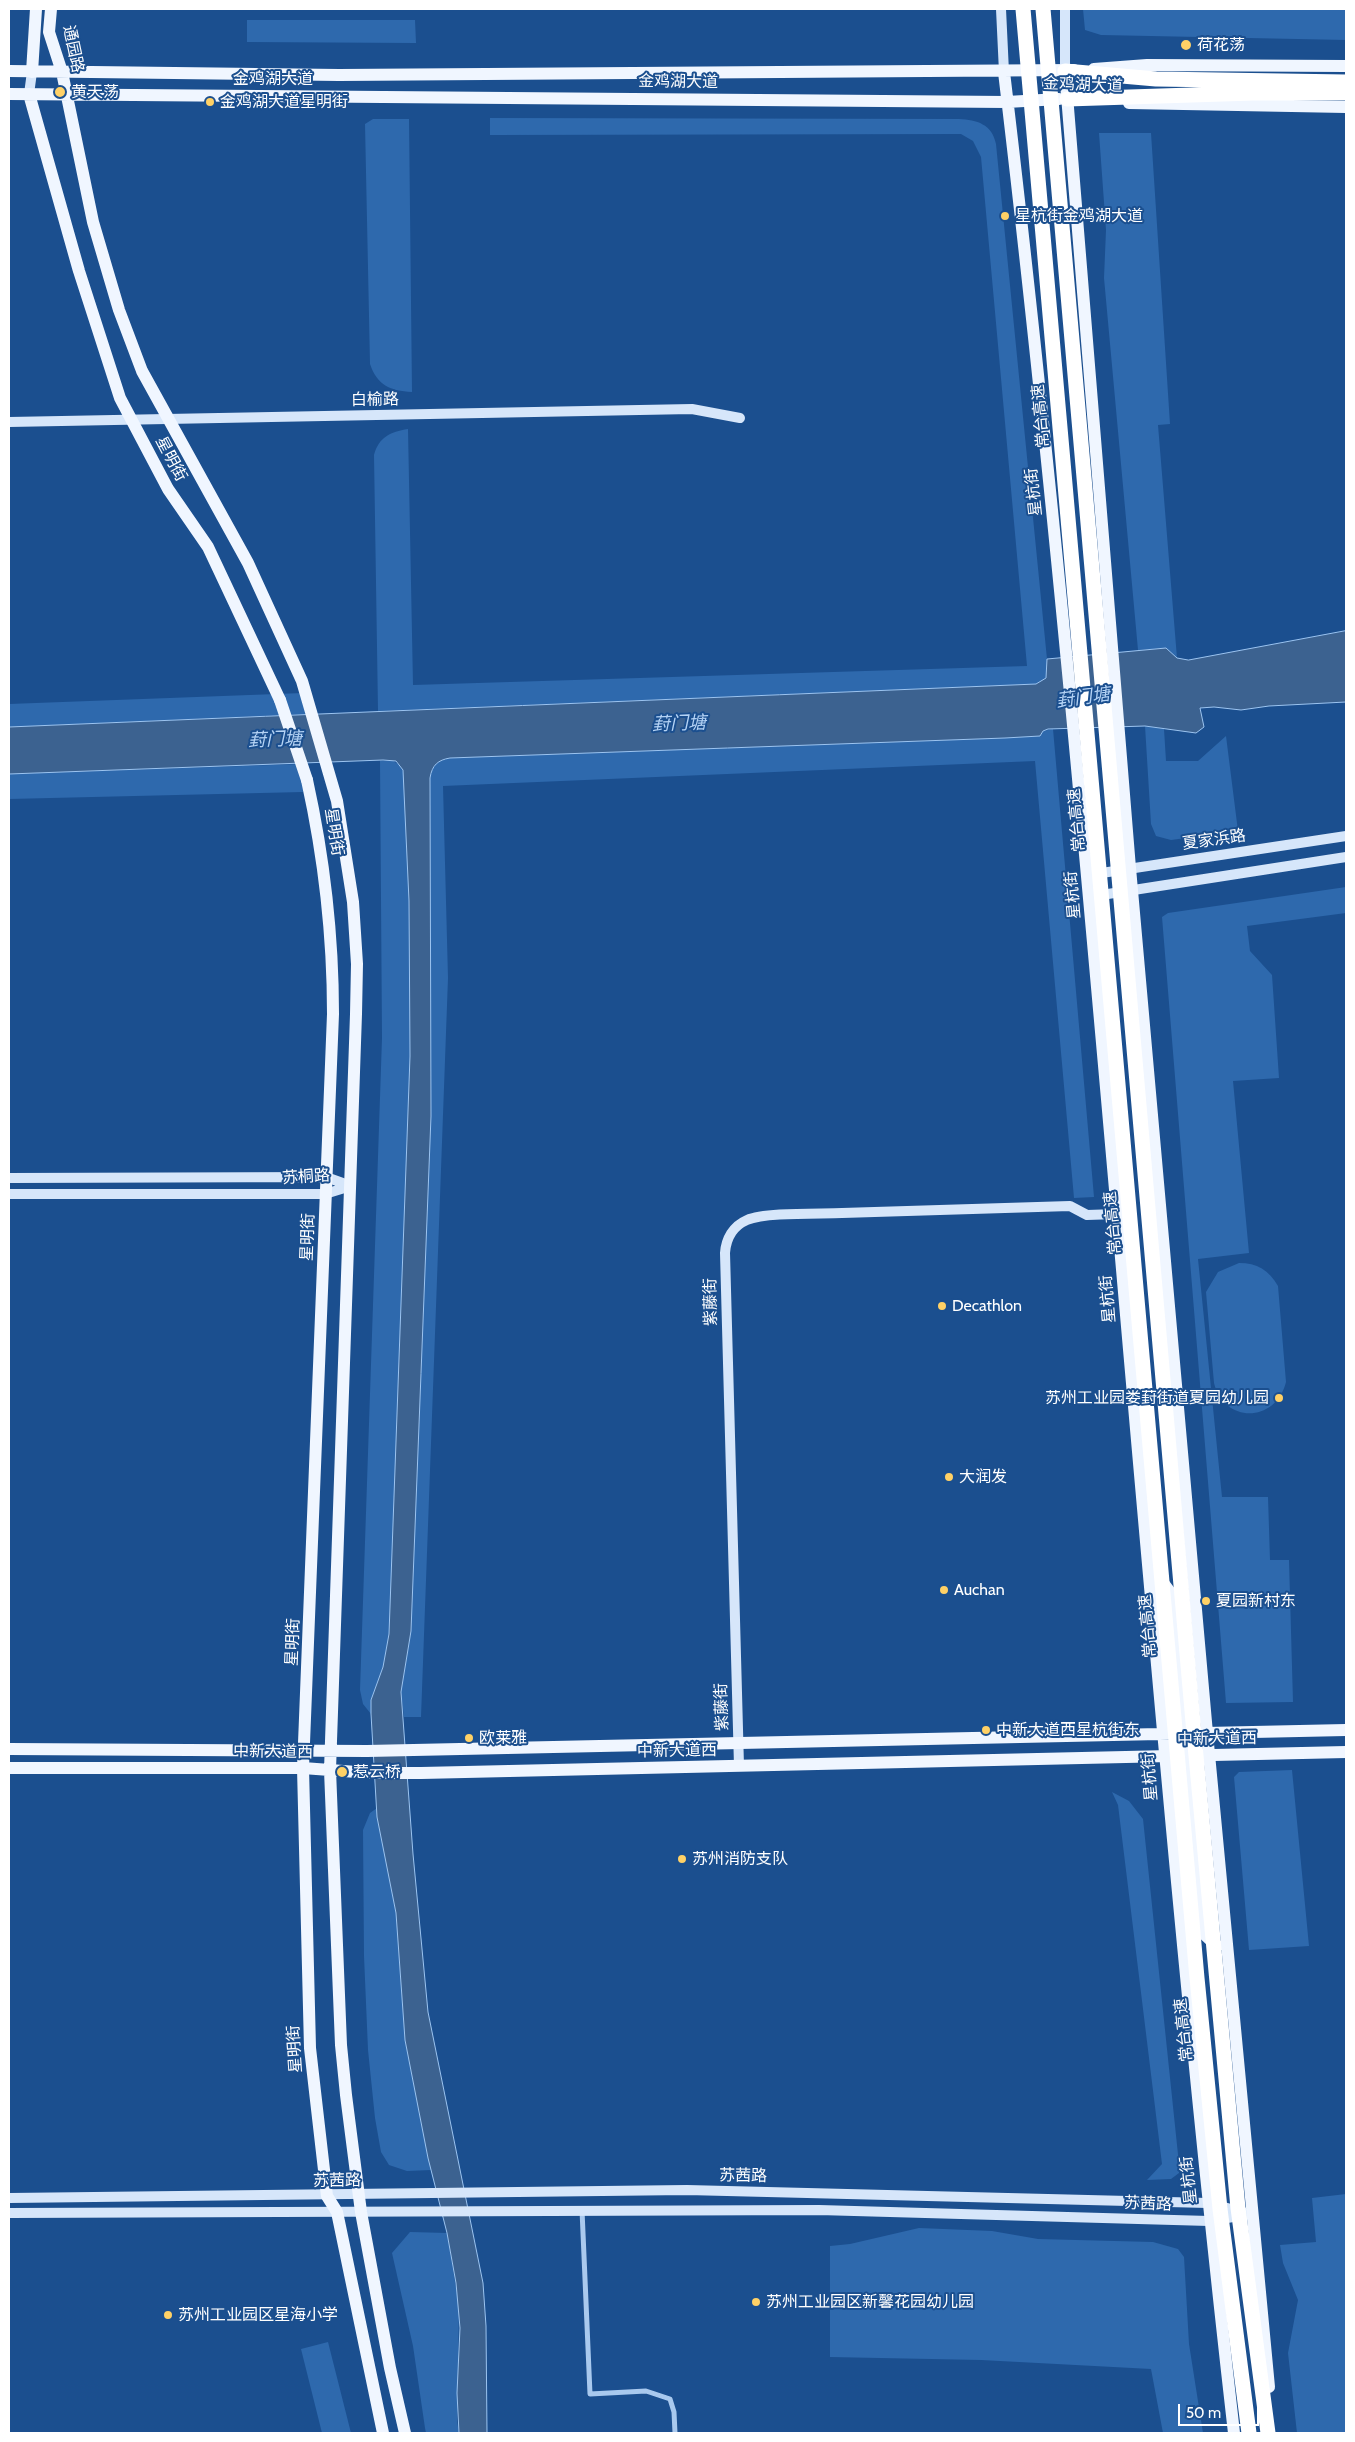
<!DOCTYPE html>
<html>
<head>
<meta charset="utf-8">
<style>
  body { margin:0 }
  #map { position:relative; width:1355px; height:2442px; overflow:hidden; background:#1b4f8f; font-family:Cabin,sans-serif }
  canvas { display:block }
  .frame { position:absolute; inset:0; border:10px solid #fff; pointer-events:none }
  .scale { position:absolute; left:1178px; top:2404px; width:81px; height:22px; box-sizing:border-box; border:2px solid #fff; border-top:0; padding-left:6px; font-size:15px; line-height:18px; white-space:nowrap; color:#fff; -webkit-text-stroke:4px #1b4f8f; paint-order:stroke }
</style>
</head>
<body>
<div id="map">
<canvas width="1355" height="2442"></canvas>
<div class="frame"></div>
<div class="scale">50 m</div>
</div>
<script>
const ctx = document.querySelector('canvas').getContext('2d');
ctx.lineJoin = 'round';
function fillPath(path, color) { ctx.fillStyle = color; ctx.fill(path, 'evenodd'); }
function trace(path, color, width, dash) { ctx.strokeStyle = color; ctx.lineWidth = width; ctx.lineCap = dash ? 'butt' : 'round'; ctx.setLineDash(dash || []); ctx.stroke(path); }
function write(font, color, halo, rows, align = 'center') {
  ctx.font = font + ' Cabin,"Noto Sans SC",sans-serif'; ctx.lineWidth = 4; ctx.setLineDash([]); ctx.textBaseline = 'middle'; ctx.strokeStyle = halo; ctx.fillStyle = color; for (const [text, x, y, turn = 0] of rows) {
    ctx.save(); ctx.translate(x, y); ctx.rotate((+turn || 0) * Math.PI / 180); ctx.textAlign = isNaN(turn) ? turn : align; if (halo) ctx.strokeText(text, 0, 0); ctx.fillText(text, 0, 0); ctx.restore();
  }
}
fillPath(new Path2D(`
  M1083,9H1346V40L1101,35L1085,30Z
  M247,20H415L416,43L247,42Z
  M490,118L959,119C977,120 992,124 996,144L1047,659C1048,671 1049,681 1036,684L378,711L374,455C379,437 390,432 408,429L413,685L1027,666L981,157L973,141L961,134L490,135Z
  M373,119H409L412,392C390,391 377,385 370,364L365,124Z
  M1099,133H1151L1170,424L1158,425L1177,658L1166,648L1138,650L1104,278L1106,230Z
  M303,693L305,714L9,727V704Z
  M1145,726L1164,729L1166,761H1198L1226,736L1238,831L1171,840L1156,836L1151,824Z
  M1053,729L1094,1197L1074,1198L1035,761L443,786L448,978L421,1717H404L401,1692L411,1631L431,1116L430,778C432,765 438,760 450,758L1005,738L1039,736L1043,731Z
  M392,760L402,767L404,778L409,901L410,1056L389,1634L383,1667L371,1700V1714L363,1704L360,1690L382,1038L380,761Z
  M302,764L303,792L9,799V774Z
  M1346,887V913L1247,926L1250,951L1272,975L1279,1078L1233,1081L1249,1253L1198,1259L1222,1497H1268L1270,1560H1289L1293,1702L1226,1703L1162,917L1168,913Z
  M1239,1263C1257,1263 1269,1270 1278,1286L1286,1382C1276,1423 1224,1424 1214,1383L1206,1292L1218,1272Z
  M1292,1770L1309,1946L1249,1950L1234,1777L1239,1772Z
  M1112,1792L1129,1801L1143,1819L1179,2164V2173L1171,2179L1147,2180L1162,2164L1118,1805Z
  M377,1808L396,1913L405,2040L431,2170L407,2171L389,2165L381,2152L375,2118L368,2050L364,1956L363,1830L370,1813Z
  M1346,2194V2433H1297L1288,2353L1298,2300L1283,2263L1280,2245L1316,2242L1312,2198Z
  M919,2228L992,2231L1038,2239L1153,2242L1178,2249L1184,2257L1189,2344L1203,2433H1163L1151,2369L981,2360L830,2357V2246L850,2244Z
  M410,2232L447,2233L459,2306L457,2421L459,2433H426L425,2428L413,2346L392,2253Z
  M328,2342L351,2433H322L301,2349Z`), '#2e69ad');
const water = new Path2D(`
  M1346,631V702L1269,706L1241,710L1214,707L1200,708L1204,727L1196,733L1145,726L1048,729L1043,731L1040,736L1005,738L450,758C438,760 432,765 430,778L431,1116L411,1631L401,1692L413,1854L428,2012L483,2283L486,2326L487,2433H459L457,2393L460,2328L456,2283L447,2233L428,2158L405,2040L396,1913L377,1817L371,1714V1700L383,1667L389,1634L410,1056L409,901L403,770L396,761L383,760L9,774V727L1036,684L1046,678L1047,659L1166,648L1177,658L1188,660Z`);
fillPath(water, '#3c6290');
trace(water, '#9cc4f0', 1);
trace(new Path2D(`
  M582,2210L590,2394L646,2391L670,2399L674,2412L675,2433`), '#a9c9ee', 5);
trace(new Path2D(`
  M1001,9L1004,72
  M1065,9V71
  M29,94L32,72
  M9,422L692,409L740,418
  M1095,874L1346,836
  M1095,896L1346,857
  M9,1178L326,1177L351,1186
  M9,1194H325L351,1186
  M739,1766L725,1253C726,1239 733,1226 747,1220C765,1212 820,1214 842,1213C918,1211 994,1208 1070,1206L1087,1215L1117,1214
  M9,2198L687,2190L1208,2203L1243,2212
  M9,2213L819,2210L1209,2221L1245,2215`), '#d6e6fa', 10);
trace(new Path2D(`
  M51,9L49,32L62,72L93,222L119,310L142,371L248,563L302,681L337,801L353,902L357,964L356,1014L330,1770L341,2045L346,2095L361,2212L390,2368L405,2433
  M1094,69L1147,65L1346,66
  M9,71L339,75L1074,70
  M1065,71L1130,868L1207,1733L1269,2387
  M32,72L36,9
  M1004,72C1098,857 1144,1647 1234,2433
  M9,94L1007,102L1059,99
  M29,94L79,271L120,398L168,489L208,547L280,700
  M1129,103L1346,107
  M307,780C324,857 333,935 333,1014L303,1768L310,2048L327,2196L337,2212L383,2433
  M1161,1580L1173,1596L1186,1734L1191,1738
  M9,1749L367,1751L1346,1730
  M1182,1750L1188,1756L1203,1933L1217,1946
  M9,1768H303L370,1773H421L1346,1752`), '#f0f6ff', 12);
trace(new Path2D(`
  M1065,71L1156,79L1346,82
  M1067,99L1254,93H1346`), '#fff', 15);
trace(new Path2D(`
  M280,700L307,780`), '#f0f6ff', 12);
trace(new Path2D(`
  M1023,9L1197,1978L1220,2209L1249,2433
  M1043,9L1195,1745L1238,2208L1268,2433`), '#fff', 15);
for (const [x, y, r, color] of [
  [1186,45,6,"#ffd166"],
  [60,92,6,"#ffd166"],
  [210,102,5,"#ffd166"],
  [1005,216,5,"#ffd166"],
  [942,1306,5,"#ffd166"],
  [1279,1398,5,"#ffd166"],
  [949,1477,5,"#ffd166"],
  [944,1590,5,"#ffd166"],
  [1206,1601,5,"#ffd166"],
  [986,1730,5,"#ffd166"],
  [469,1738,5,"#ffd166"],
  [342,1772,6,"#ffd166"],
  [682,1859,5,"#ffd166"],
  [756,2302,5,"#ffd166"],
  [168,2315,5,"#ffd166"]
]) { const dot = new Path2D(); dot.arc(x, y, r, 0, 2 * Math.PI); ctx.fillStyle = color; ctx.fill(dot); trace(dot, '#1b4f8f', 2); }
write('16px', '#fff', '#1b4f8f', [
  ["荷花荡",1197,45],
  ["黄天荡",71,92],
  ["金鸡湖大道星明街",220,102],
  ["星杭街金鸡湖大道",1015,216],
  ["Decathlon",952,1306],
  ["苏州工业园娄葑街道夏园幼儿园",1269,1398,"right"],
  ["大润发",959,1477],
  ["Auchan",954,1590],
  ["夏园新村东",1216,1601],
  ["中新大道西星杭街东",996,1730],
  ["欧莱雅",479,1738],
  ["惹云桥",353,1772],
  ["苏州消防支队",692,1859],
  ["苏州工业园区新馨花园幼儿园",766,2302],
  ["苏州工业园区星海小学",178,2315]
], 'left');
write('16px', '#fff', '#1b4f8f', [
  ["通园路",73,49,78],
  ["金鸡湖大道",273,79],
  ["金鸡湖大道",678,82,1],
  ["金鸡湖大道",1083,85,2],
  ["白榆路",375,400,-1],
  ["常台高速",1041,416,-95],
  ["星明街",171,459,62],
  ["星杭街",1034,492,-96],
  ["常台高速",1077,820,-95],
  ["星明街",334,832,81],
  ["夏家浜路",1214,840,-8],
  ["星杭街",1073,895,-95],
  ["苏桐路",306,1177,-4],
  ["常台高速",1113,1223,-95],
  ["星明街",308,1237,-88],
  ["星杭街",1108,1299,-95],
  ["紫藤街",711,1302,-91],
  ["常台高速",1148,1626,-95],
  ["星明街",293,1642,-88],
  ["紫藤街",722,1707,-92],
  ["中新大道西",1217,1739,-1],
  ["中新大道西",677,1751,-1],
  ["中新大道西",273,1752,1],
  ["星杭街",1150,1777,-95],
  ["常台高速",1184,2030,-96],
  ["星明街",295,2049,-94],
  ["苏茜路",743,2176,1],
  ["星杭街",1189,2180,-96],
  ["苏茜路",337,2181,-1],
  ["苏茜路",1148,2204,2]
]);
write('italic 18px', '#b5d3f5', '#1b4f8f', [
  ["葑门塘",1083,698,-8],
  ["葑门塘",679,724,-2],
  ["葑门塘",275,740,-2]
]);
</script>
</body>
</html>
